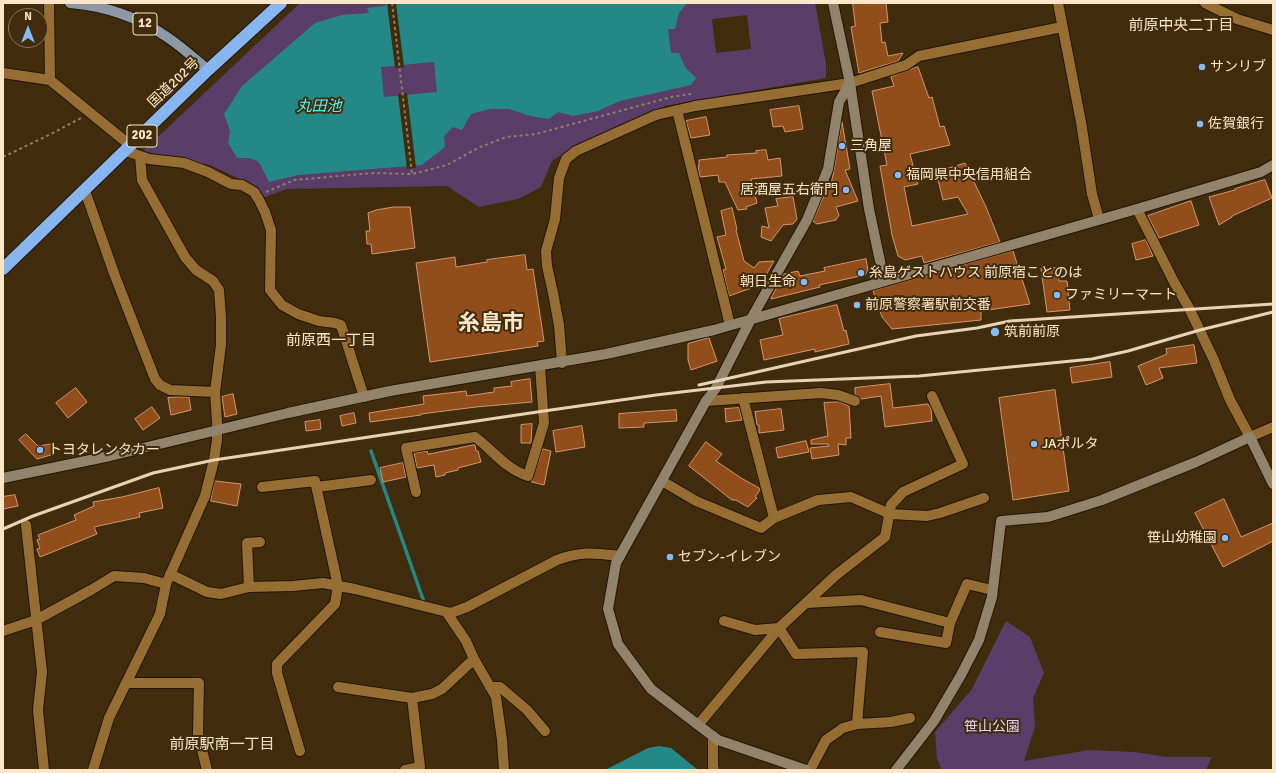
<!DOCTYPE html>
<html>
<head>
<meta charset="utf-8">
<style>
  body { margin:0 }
  #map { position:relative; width:1276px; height:773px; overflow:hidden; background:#412c0d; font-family:Signika,sans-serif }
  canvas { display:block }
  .frame { position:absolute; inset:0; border:4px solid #fce6c9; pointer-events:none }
  .north { position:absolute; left:8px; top:8px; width:40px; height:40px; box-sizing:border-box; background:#412c0d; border:1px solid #8c7658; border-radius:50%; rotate:0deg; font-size:11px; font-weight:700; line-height:16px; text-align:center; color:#fce6c9 }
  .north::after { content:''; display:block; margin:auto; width:14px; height:18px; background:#86bbfb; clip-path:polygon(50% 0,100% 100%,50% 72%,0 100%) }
</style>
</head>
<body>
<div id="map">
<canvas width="1276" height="773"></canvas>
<div class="frame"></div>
<div class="north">N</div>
</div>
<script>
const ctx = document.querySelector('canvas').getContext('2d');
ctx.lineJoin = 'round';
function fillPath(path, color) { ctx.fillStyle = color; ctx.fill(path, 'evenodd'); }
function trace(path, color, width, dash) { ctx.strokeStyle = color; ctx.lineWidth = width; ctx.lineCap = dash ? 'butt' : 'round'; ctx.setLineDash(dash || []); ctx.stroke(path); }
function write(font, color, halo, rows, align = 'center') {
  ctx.font = font + ' Signika,"Noto Sans JP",sans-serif'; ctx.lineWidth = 4; ctx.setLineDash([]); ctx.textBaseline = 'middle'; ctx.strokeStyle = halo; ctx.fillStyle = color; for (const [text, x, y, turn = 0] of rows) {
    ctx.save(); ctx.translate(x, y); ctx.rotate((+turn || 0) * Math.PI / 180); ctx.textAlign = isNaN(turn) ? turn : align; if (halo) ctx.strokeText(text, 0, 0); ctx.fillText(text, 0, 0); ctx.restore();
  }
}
fillPath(new Path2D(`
  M300,3H815L826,64V78L665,106L570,149L552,161L541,187L518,199L479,207L447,186L287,189L262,198L259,191L246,182L210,165L174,159L143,151ZM747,15L751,49L716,53L712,19Z
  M1006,621L1030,637L1044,673L1033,698L1035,727L1024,761L1089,750L1135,752L1167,757H1212L1206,770H942L937,759L935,732L972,689Z`), '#5a3d68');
fillPath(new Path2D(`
  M387,3H687L679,13L675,29H668L671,53H679L685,67L696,78L691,85L620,101L598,111L573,116L558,112L549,119L530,116L509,109H490L471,114L462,130L453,127L444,136L445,147L422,165L298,175L269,182C259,163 262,157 237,158L228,143L230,131L224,114L242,86L315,23L342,15L369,13L367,8L385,6ZM434,62L437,92L384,97L381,67Z
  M659,746L671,748L698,770H605L648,748Z`), '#248887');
fillPath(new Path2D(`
  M387,3H396L404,67L395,68Z
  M407,93L416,168L407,169L398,94Z`), '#412c0d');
trace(new Path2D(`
  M371,451L424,602`), '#248887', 3.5);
const building = new Path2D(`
  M853,3H886L888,22L880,23L882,43L885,42L888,56L903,53L898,61L859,73L851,27L855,26Z
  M918,67L929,98L932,97L940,127L944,126L950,145L910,154L918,184L904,187L912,226L968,214L958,197L943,200L936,172L965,163L986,207L1000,242L924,263L922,256L905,260L898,256L892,235L880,166L887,165L872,91L894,86L891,77Z
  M799,106L803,129L785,132L783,126L773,127L770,110Z
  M706,117L710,135L691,138L686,121Z
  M842,122L850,169L845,170L858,201L836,207L839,215L836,220L817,224L813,221L822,200L831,184L834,170Z
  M766,150L768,160L780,158L782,176L751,179L757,203L746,207L747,209L738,210L725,182H719L718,175L700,177L698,166H699V160L727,157V155L757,153L756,151Z
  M1265,180L1272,198L1232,216V217L1219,225L1209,197L1235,190V189Z
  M793,197L797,219L793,224L783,225L771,241L761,237L762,226L769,228L765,208L778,206L776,199Z
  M1191,201L1199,225L1159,238L1148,216Z
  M394,207H410L415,248L372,254L371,244H367L366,231H370L368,213L376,210Z
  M732,208L737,229L736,230L744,261L754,268L759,262L774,261L759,287L757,286L729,296L723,270L726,269L717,237L726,235L721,211Z
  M1146,240L1153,256L1136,260L1132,244Z
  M1013,251L1030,304L981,311V320L892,329L882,317L873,291Z
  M525,255L527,270L533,269L544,341L537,342L538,346L430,362L416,263L455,257L456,267L487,262V260Z
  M866,259L868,270L865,275L819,285L820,287L771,299V298L784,274L798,271L800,276L825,271L824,268Z
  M1057,268L1059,281H1067L1070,310L1047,312L1041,269Z
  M837,305L844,331L846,330L849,344L815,352V349L764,360L760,340L783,335L779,319Z
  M709,338L717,361L691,370L688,360V344Z
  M1194,345L1197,363L1159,368L1163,378L1146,385L1138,366L1167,354L1166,349Z
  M1110,362L1112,377L1072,383L1070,368Z
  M530,379L532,402L476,407L421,414V415L370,422L369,413L424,404L423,396L466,391L467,396L494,392V388L512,386L511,382Z
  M890,384L893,408L928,404L931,409L932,421L885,427L881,396L861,399L855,394V388Z
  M76,388L87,402L68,418L56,403Z
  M1055,390L1069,491L1013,500L999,398Z
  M233,394L237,414L225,417L222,397Z
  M177,397H189L191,410L171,415L168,398Z
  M839,402L849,406L851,438H846V445L838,444L839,455L812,459L810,448L829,446L828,444H811V440L828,436L824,403Z
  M152,407L160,418L143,430L135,419Z
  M739,408L742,420L726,422L725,409Z
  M781,409L784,430L759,433V425H757L755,412Z
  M676,410L677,421L644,423V427L619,428V414Z
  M354,413L356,423L342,426L340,416Z
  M320,420L321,429L306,431L305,422Z
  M532,424L531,443H521V425Z
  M582,426L585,447L556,452L553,431Z
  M26,434L38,446L51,444L54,454L37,459L19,440Z
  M806,441L809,452L778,458L776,448Z
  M706,442L722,454L716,461L741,478L759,488L760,490L755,497L757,498L748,507L736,500H732L689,466Z
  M475,445L476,451H478L481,462L458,468V470L445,473V475L436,477L434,465L417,468L414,453L427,451L428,454Z
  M543,449L551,451L544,485L532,482Z
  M403,463L406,477L383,482L380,468Z
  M215,481L241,484L237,506L211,501Z
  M159,488L163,508L139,513L140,517L94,527L97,534L40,557L37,549L40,548L37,540L40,539L38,535L76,520L74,515L94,506L93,502L122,497Z
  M15,495L18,506L3,509V497Z
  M1224,499L1241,537L1273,523V541L1223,567L1195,513Z`);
fillPath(building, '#914e1a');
trace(building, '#d3976f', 1);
const street = new Path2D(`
  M49,3L50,80
  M1058,3L1081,122L1092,194L1099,219
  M1205,3L1237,19L1273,30
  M3,73L50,80L131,146
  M677,110L730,325
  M126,151L149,159L184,163L208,172L231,184L242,185L254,192L259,200L265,212L271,230L270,290L282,305L298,314L319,321L335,323L341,325L364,397
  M85,191L115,276L155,379L160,385L170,390L215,392
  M1137,209L1174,282L1189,308L1213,358L1230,400L1250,437L1273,427
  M562,363L559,325L553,293L547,266L546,251L555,219L559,178L566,159L576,151L656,115L695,106L850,83L906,65L919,56L1062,27
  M743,398L774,518
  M706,401L821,393L838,395L855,401
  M662,481L696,501L761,528L774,518L818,500L851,497L890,514L927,516L940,513L984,498
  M262,487L315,481L338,586L335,604L277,664V673L300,751
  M317,487L371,480
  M416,492L406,448L475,437C493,450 505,469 528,476L544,423L540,366
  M26,525L42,672L38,710L44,770
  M170,574L207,592L221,594L249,587L293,586L323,583L355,589L451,613L467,607L557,560C582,551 594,553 620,556
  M249,587L247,543L260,542
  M806,603L861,600L950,623L967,584L992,590
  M447,613L466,641L474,659L496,697L502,740L504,770
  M724,621L755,630L779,628L796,654L863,652L857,724
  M3,631L36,620L91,590L114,576L144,578L166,584
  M880,632L946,643L950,623
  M127,683H199L198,734L207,770
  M338,687L412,698
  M490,687H500L527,710L545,731
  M698,725L779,628L836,575L885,537L891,505L903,492L963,464L932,396
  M713,736V766L714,770
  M93,770L109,718L160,614L166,584L205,496L214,460L217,440V422L215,392L221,345V317L219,290L213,281L196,270L185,257L142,180L140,156
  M405,770L420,767L412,698L432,694L442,689L474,659
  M810,770L826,740L843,728L857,724L891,722L910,718`);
const secondary = new Path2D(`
  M833,3L850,83L869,209L884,280
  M3,478L110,456L288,413L390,391L606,354L714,330L1137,209L1261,172L1273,165
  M806,770L718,740L651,689L618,644L608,609L616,563L706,401L716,388L751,319L807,220L828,169L839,102L850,83
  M896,770L934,721L961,675L979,640L992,597L1001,521L1048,517L1102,500L1196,462L1250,437L1273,484`);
const primary = new Path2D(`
  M70,3C106,6 138,17 167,37C182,47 195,59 208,70`);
const highway = new Path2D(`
  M3,269L208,70L281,3`);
trace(street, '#231605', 12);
trace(secondary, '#231605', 12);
trace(primary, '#231605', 12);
trace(highway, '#231605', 14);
trace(new Path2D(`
  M392,3L412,174
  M3,157L51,134L81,118
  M266,192L294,180L373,173L412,174L447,165L478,148L506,137L536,134L671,97L690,94L692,97`), '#937e60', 2, [3, 3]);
trace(street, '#966e34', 10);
trace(secondary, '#91836c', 10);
trace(primary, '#8c99a4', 10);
trace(highway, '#86b5ef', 12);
trace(new Path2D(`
  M699,385L916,336L977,328L1010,321L1273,304
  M3,529L33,516L153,473L214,460L544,411L656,395L766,382L919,376L1092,359L1128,351L1200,330L1273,312`), '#e9d3b6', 3);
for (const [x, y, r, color] of [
  [1202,67,4,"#86bbfb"],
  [1200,124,4,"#86bbfb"],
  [842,146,4,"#86bbfb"],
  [898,175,4,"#86bbfb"],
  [846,190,4,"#86bbfb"],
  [861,273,4,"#86bbfb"],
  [804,282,4,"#86bbfb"],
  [1057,295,4,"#86bbfb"],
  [857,305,4,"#86bbfb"],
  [995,332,5,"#86bbfb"],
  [1034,444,4,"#86bbfb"],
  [40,450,4,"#86bbfb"],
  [1225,538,4,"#86bbfb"],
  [670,557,4,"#86bbfb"]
]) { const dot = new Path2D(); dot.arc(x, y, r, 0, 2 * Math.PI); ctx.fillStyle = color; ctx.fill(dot); trace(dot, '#412c0d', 1.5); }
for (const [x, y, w] of [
  [145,24,24],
  [142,136,30]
]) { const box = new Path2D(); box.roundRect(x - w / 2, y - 11, w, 22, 3); ctx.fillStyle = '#412c0d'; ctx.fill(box); trace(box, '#fce6c9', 1); }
write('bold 13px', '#fce6c9', null, [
  ["12",145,24],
  ["202",142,136]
]);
write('14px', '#fce6c9', '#412c0d', [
  ["サンリブ",1210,67],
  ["佐賀銀行",1208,124],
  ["三角屋",850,146],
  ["福岡県中央信用組合",906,175],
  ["居酒屋五右衛門",838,190,"right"],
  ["糸島ゲストハウス 前原宿ことのは",869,273],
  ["朝日生命",796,282,"right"],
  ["ファミリーマート",1065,295],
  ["前原警察署駅前交番",865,305],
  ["筑前前原",1004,332],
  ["JAポルタ",1042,444],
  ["トヨタレンタカー",48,450],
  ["笹山幼稚園",1217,538,"right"],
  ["セブン-イレブン",678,557]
], 'left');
write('14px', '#fce6c9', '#412c0d', [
  ["国道202号",174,83,-44]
]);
write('14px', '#e6cef3', '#412c0d', [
  ["笹山公園",992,727]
]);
write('15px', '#fce6c9', '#412c0d', [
  ["前原中央二丁目",1181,26],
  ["前原西一丁目",331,341],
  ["前原駅南一丁目",222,745]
]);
write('italic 15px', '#48fcfa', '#412c0d', [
  ["丸田池",319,107]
]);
write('bold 22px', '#fce6c9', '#412c0d', [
  ["糸島市",491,324]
]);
</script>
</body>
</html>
